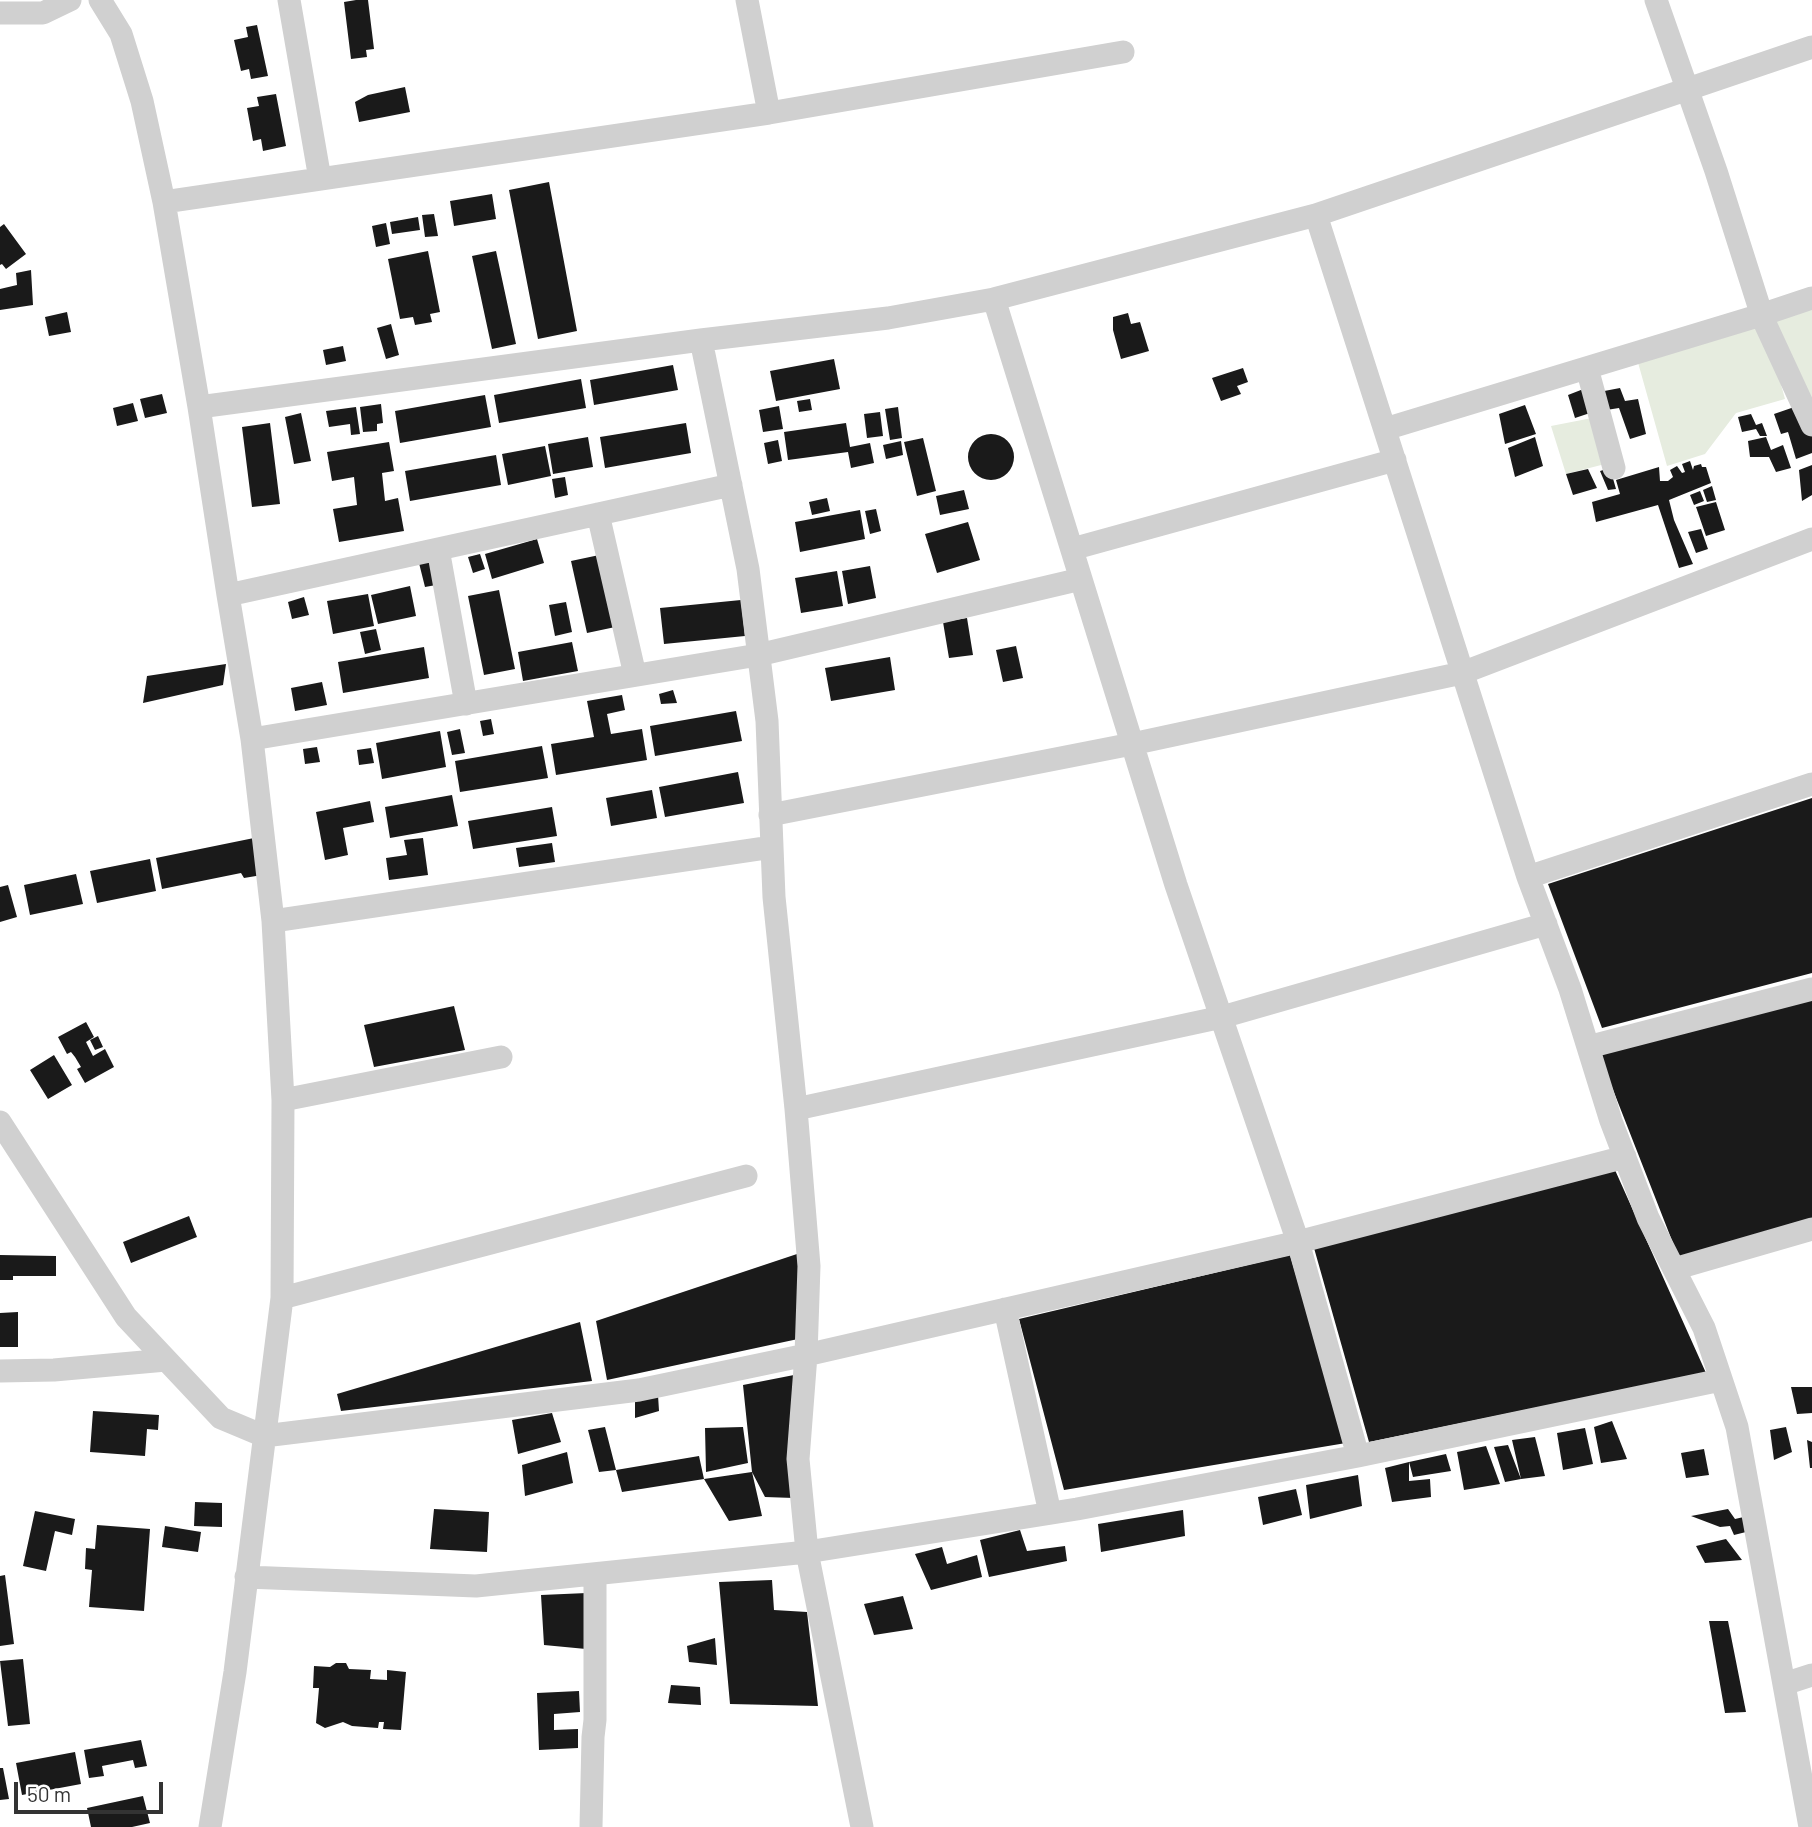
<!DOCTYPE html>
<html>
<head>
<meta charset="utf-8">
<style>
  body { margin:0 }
  #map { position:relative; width:1812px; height:1827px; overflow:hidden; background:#fff; font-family:Barlow,sans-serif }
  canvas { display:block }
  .scale { position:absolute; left:14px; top:1782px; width:149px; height:32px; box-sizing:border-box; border:4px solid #333; border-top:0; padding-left:9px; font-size:21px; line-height:24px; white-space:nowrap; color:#333; -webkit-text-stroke:5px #fff; paint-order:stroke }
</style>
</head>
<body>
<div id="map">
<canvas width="1812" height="1827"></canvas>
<div class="scale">50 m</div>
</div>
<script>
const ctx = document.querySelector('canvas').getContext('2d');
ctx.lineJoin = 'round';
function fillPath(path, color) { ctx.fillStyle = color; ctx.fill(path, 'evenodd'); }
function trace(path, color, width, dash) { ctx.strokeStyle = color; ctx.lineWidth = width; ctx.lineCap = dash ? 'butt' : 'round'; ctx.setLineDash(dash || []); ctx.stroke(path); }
fillPath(new Path2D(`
  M1812,302V414L1767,318Z
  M1763,319L1785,399L1736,413L1705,454L1667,466L1637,359Z
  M1592,418L1609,463L1566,474L1551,426Z`), '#e6ecdf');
fillPath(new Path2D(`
  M356,0H368L374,49L366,50L367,57L351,59L344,2Z
  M257,25L268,76L251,79L249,69L241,71L234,40L248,37L246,27Z
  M405,87L410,112L359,122L355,102L368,95Z
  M276,94L286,146L263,151L261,139L253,141L247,108L259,106L257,97Z
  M549,182L577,331L538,339L509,190Z
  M492,194L496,219L454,226L450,201Z
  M434,214L438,236L425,237L422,215Z
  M418,217L420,230L392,234L390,222Z
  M386,223L390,244L376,247L372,226Z
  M4,224L26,254L6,269L2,264L0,265V227Z
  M428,251L440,312L430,314L432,322L415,325L413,317L400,319L388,259Z
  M496,251L516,344L492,349L472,256Z
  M31,270L33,305L0,310V289L17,285L16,273Z
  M67,312L71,332L49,336L45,317Z
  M1128,313L1131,324L1140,322L1149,351L1121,359L1113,330V317Z
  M391,324L399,355L386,359L377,328Z
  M343,346L346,361L326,365L323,350Z
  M834,359L840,389L776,401L770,371Z
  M673,365L678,390L594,405L590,380Z
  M1243,368L1248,382L1237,386L1241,394L1221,401L1212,378Z
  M581,379L586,408L499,423L494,395Z
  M1586,388L1593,412L1575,418L1568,395Z
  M1620,388L1625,401L1638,399L1646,434L1630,439L1619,408L1600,411L1599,392Z
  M162,394L167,413L145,418L140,399Z
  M485,395L491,427L400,443L395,411Z
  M810,399L812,410L799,412L797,401Z
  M133,403L138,421L117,426L113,408Z
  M381,404L383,423L377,424V431L363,432L360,407Z
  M1803,404L1812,435V453L1796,459L1788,432L1781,434L1774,414Z
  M1525,405L1536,434L1505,444L1499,414Z
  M779,406L783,429L763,432L759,410Z
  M356,407L360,434L351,435L350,424L329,427L326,411Z
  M898,407L902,438L890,440L885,409Z
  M880,412L883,436L867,438L864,414Z
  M301,413L311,461L294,464L285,417Z
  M1751,414L1756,425L1762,423L1767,436H1760L1756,429L1742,432L1738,417Z
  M270,423L280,504L252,507L242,427Z
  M686,423L691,453L605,468L600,437Z
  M846,423L850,447L870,443L874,463L851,468L848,452L788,460L784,432Z
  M968 457a23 23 0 1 1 46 0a23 23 0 1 1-46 0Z
  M588,437L593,467L553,474L548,444Z
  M1535,437L1543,466L1515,477L1508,448Z
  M1766,437L1771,450L1783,445L1791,468L1776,472L1769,457H1750L1748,441Z
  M923,438L936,491L917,496L904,442Z
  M778,440L782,461L768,464L764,443Z
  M901,441L903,455L886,459L883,445Z
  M389,442L394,471L382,473L385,501L398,498L404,531L339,542L333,509L357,505L354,477L332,481L327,452Z
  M545,446L551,476L508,485L502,454Z
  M496,455L501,485L410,501L405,471Z
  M1690,461L1693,470L1694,466L1701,464L1702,467H1706L1711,483L1669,500L1674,520L1693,564L1679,568L1658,505L1596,522L1592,502L1620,494L1616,480L1659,467L1660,481H1668L1673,477L1670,470L1677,466L1682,473L1685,472L1682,464Z
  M1812,465V495L1802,501L1799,470Z
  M1610,468L1616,489L1608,490L1600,471Z
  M1588,469L1597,488L1573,495L1566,474Z
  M565,477L568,495L555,498L552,479Z
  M1712,486L1716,500L1707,502L1703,490Z
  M964,490L969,509L940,515L936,496Z
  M1700,491L1704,501L1694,505L1690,495Z
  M827,498L830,511L812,515L809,502Z
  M1716,502L1725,530L1706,536L1696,507Z
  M876,509L881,531L870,534L865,511Z
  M860,510L865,539L800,552L795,522Z
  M968,522L980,560L937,573L925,534Z
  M1701,529L1708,549L1696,553L1688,532Z
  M537,539L544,563L492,579L485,554Z
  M480,554L485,569L473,573L468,557Z
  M604,554L620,626L587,633L571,561Z
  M431,560L436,585L425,587L419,563Z
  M870,566L876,598L848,604L842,571Z
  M837,571L843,606L801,613L795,578Z
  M410,586L416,616L378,624L371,595Z
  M499,590L515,669L484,675L468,596Z
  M368,594L374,626L333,634L327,601Z
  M304,597L309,615L292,619L288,602Z
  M741,600L745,636L664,644L660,608Z
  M566,602L572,632L555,636L549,605Z
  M967,618L973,655L949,658L943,622Z
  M376,629L381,650L365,654L360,632Z
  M572,642L578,671L523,681L518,652Z
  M1016,646L1023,678L1003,682L996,650Z
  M424,647L429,678L343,693L338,662Z
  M890,657L895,690L831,701L825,668Z
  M226,664L223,685L143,703L147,676Z
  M322,682L327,705L295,711L291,688Z
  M673,690L677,703L661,704L659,694Z
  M622,695L625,710L607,714L611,734L642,729L647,760L556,775L551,744L594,737L587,701Z
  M736,711L742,741L655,756L650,726Z
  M491,719L494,734L483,736L480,721Z
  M460,729L465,753L452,755L447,732Z
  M440,731L446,767L382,779L376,743Z
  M542,746L548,778L460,792L455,761Z
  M317,747L320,762L305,764L303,749Z
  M371,748L374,763L359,765L357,750Z
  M738,772L744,803L665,817L659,787Z
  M652,790L657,818L611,826L606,798Z
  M452,795L458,826L390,838L385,807Z
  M1812,798V973L1602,1028L1548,884Z
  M370,801L374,822L343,828L348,855L325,860L316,812Z
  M552,807L557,836L473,849L468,821Z
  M254,838L262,875L244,878L241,873L162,889L156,858Z
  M423,838L428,875L389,880L386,858L407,855L404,840Z
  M552,843L555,862L519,867L516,848Z
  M150,859L156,891L97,903L90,871Z
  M76,874L83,904L30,915L24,885Z
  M8,885L17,917L0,922V887Z
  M1812,1000V1222L1680,1261L1599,1054Z
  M454,1006L465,1050L374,1067L364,1025Z
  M86,1022L94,1037L86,1042L93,1056L105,1049L114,1067L85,1083L77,1069L81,1067L75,1057L71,1052L67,1054L58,1037Z
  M98,1036L103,1047L95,1050L90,1040Z
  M54,1055L72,1085L48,1099L30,1070Z
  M1615,1170L1706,1373L1369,1442L1314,1248Z
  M189,1216L197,1237L131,1263L123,1242Z
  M800,1253L798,1339L607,1380L596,1321Z
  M0,1255L56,1256V1276H13V1280H0Z
  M1290,1255L1346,1443L1064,1490L1019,1319Z
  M18,1312V1347H0V1313Z
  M580,1322L592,1381L341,1411L337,1394Z
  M794,1375V1498L765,1497L752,1472L743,1385Z
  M1791,1387H1812V1413L1797,1414Z
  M658,1395L659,1411L635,1418V1396Z
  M93,1411L159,1415L158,1430L147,1429L145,1456L90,1452Z
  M552,1413L561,1442L518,1454L512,1420Z
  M1612,1421L1627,1459L1601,1463L1594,1427Z
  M605,1427L616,1470L699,1456L704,1479L752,1472L762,1516L729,1521L704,1479L622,1492L616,1470L599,1472L588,1430Z
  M743,1427L748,1463L706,1472L705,1428Z
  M1786,1427L1792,1452L1774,1460L1770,1430Z
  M1585,1428L1593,1464L1563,1470L1557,1433Z
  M1535,1437L1545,1476L1521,1479L1512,1440Z
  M1807,1440L1812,1442V1468H1810Z
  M1508,1445L1521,1479L1505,1482L1494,1447Z
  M1486,1446L1500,1484L1464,1490L1457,1452Z
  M1704,1449L1709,1475L1686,1478L1681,1453Z
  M567,1452L573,1483L525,1496L522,1465Z
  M1446,1454L1451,1471L1413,1477L1409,1462Z
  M1409,1462V1481L1430,1479L1431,1497L1392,1502L1385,1468Z
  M1358,1475L1362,1506L1310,1519L1306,1485Z
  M1296,1489L1302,1515L1263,1525L1258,1497Z
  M195,1502L222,1503V1527L194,1526Z
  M434,1509L489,1512L487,1552L430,1549Z
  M1728,1509L1735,1519L1748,1516L1750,1531L1734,1535L1730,1526L1720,1527L1691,1516Z
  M1183,1510L1185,1536L1101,1552L1098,1524Z
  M35,1511L75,1519L72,1535L55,1531L46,1571L23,1566Z
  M97,1525L150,1529L144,1611L89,1607L92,1570L85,1569L86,1548L95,1549Z
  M165,1526L201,1532L198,1552L162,1547Z
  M1020,1530L1027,1551L1065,1546L1067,1561L989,1577L980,1540Z
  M1726,1539L1742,1560L1705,1563L1696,1546Z
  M942,1547L947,1564L977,1555L982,1577L931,1590L915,1554Z
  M5,1575L14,1644L0,1646V1576Z
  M772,1580L774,1610L807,1612L818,1706L730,1704L719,1582Z
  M587,1593L586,1649L544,1645L541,1595Z
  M903,1596L913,1629L874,1635L864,1604Z
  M1709,1621H1728L1746,1712L1725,1713Z
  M715,1638L717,1665L689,1662L687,1646Z
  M23,1659L30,1724L8,1726L0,1661Z
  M336,1663H346L349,1669L371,1670L370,1679L387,1680V1670L406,1672L401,1730L383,1729L384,1722H379L378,1728L352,1726L343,1722L325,1728L316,1723L319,1688H313L314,1666L330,1667Z
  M671,1685L700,1687L701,1705L668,1703Z
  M579,1691L580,1712L554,1714V1730L578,1729V1748L539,1750L537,1693Z
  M141,1740L147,1766L135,1768L133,1760L102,1766L104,1776L89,1778L84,1750Z
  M75,1752L81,1784L22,1795L16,1763Z
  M0,1768H3L9,1799L0,1800Z
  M143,1796L150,1823L132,1827H91L87,1808Z`), '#1a1a1a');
trace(new Path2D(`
  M100,0L121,34L142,101L164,202L199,407L228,595L252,739L273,921L283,1100L282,1298L235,1672L210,1827
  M289,0L320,179
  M747,0L769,113
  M1656,0L1716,171L1763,319L1812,425
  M0,13H43L70,0
  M164,202L769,113L1123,52
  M1316,215L1528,877L1570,989L1611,1121L1648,1218L1704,1328L1737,1427L1810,1827
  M994,299L1176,885L1298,1242L1358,1456
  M701,340L748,569L767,721L774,897L796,1109L809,1266L806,1355L798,1459L807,1552L862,1827
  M1587,368L1614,468
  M199,407L701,340L888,318L994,299L1316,215L1812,47
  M1385,429L1761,315L1812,298
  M598,514L635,675
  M438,549L466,704
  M1072,549L1395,460
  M228,595L731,485
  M252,739L758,655L1081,579
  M770,815L1132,744L1462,673L1812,539
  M1528,877L1812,784
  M273,921L772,847
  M1588,1047L1812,989
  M283,1100L501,1057
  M796,1109L1222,1017L1546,924
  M0,1122L126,1317L221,1418L264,1436L639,1390L806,1355L1298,1242L1625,1157
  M1674,1269L1812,1229
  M282,1298L746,1176
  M1005,1309L1050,1513
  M0,1371L54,1370L166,1360
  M246,1577L476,1586L807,1552L1077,1509L1358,1456L1721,1380
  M1784,1684L1812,1675
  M591,1827L593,1737L595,1720V1574`), '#d0d0d0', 23);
</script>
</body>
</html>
